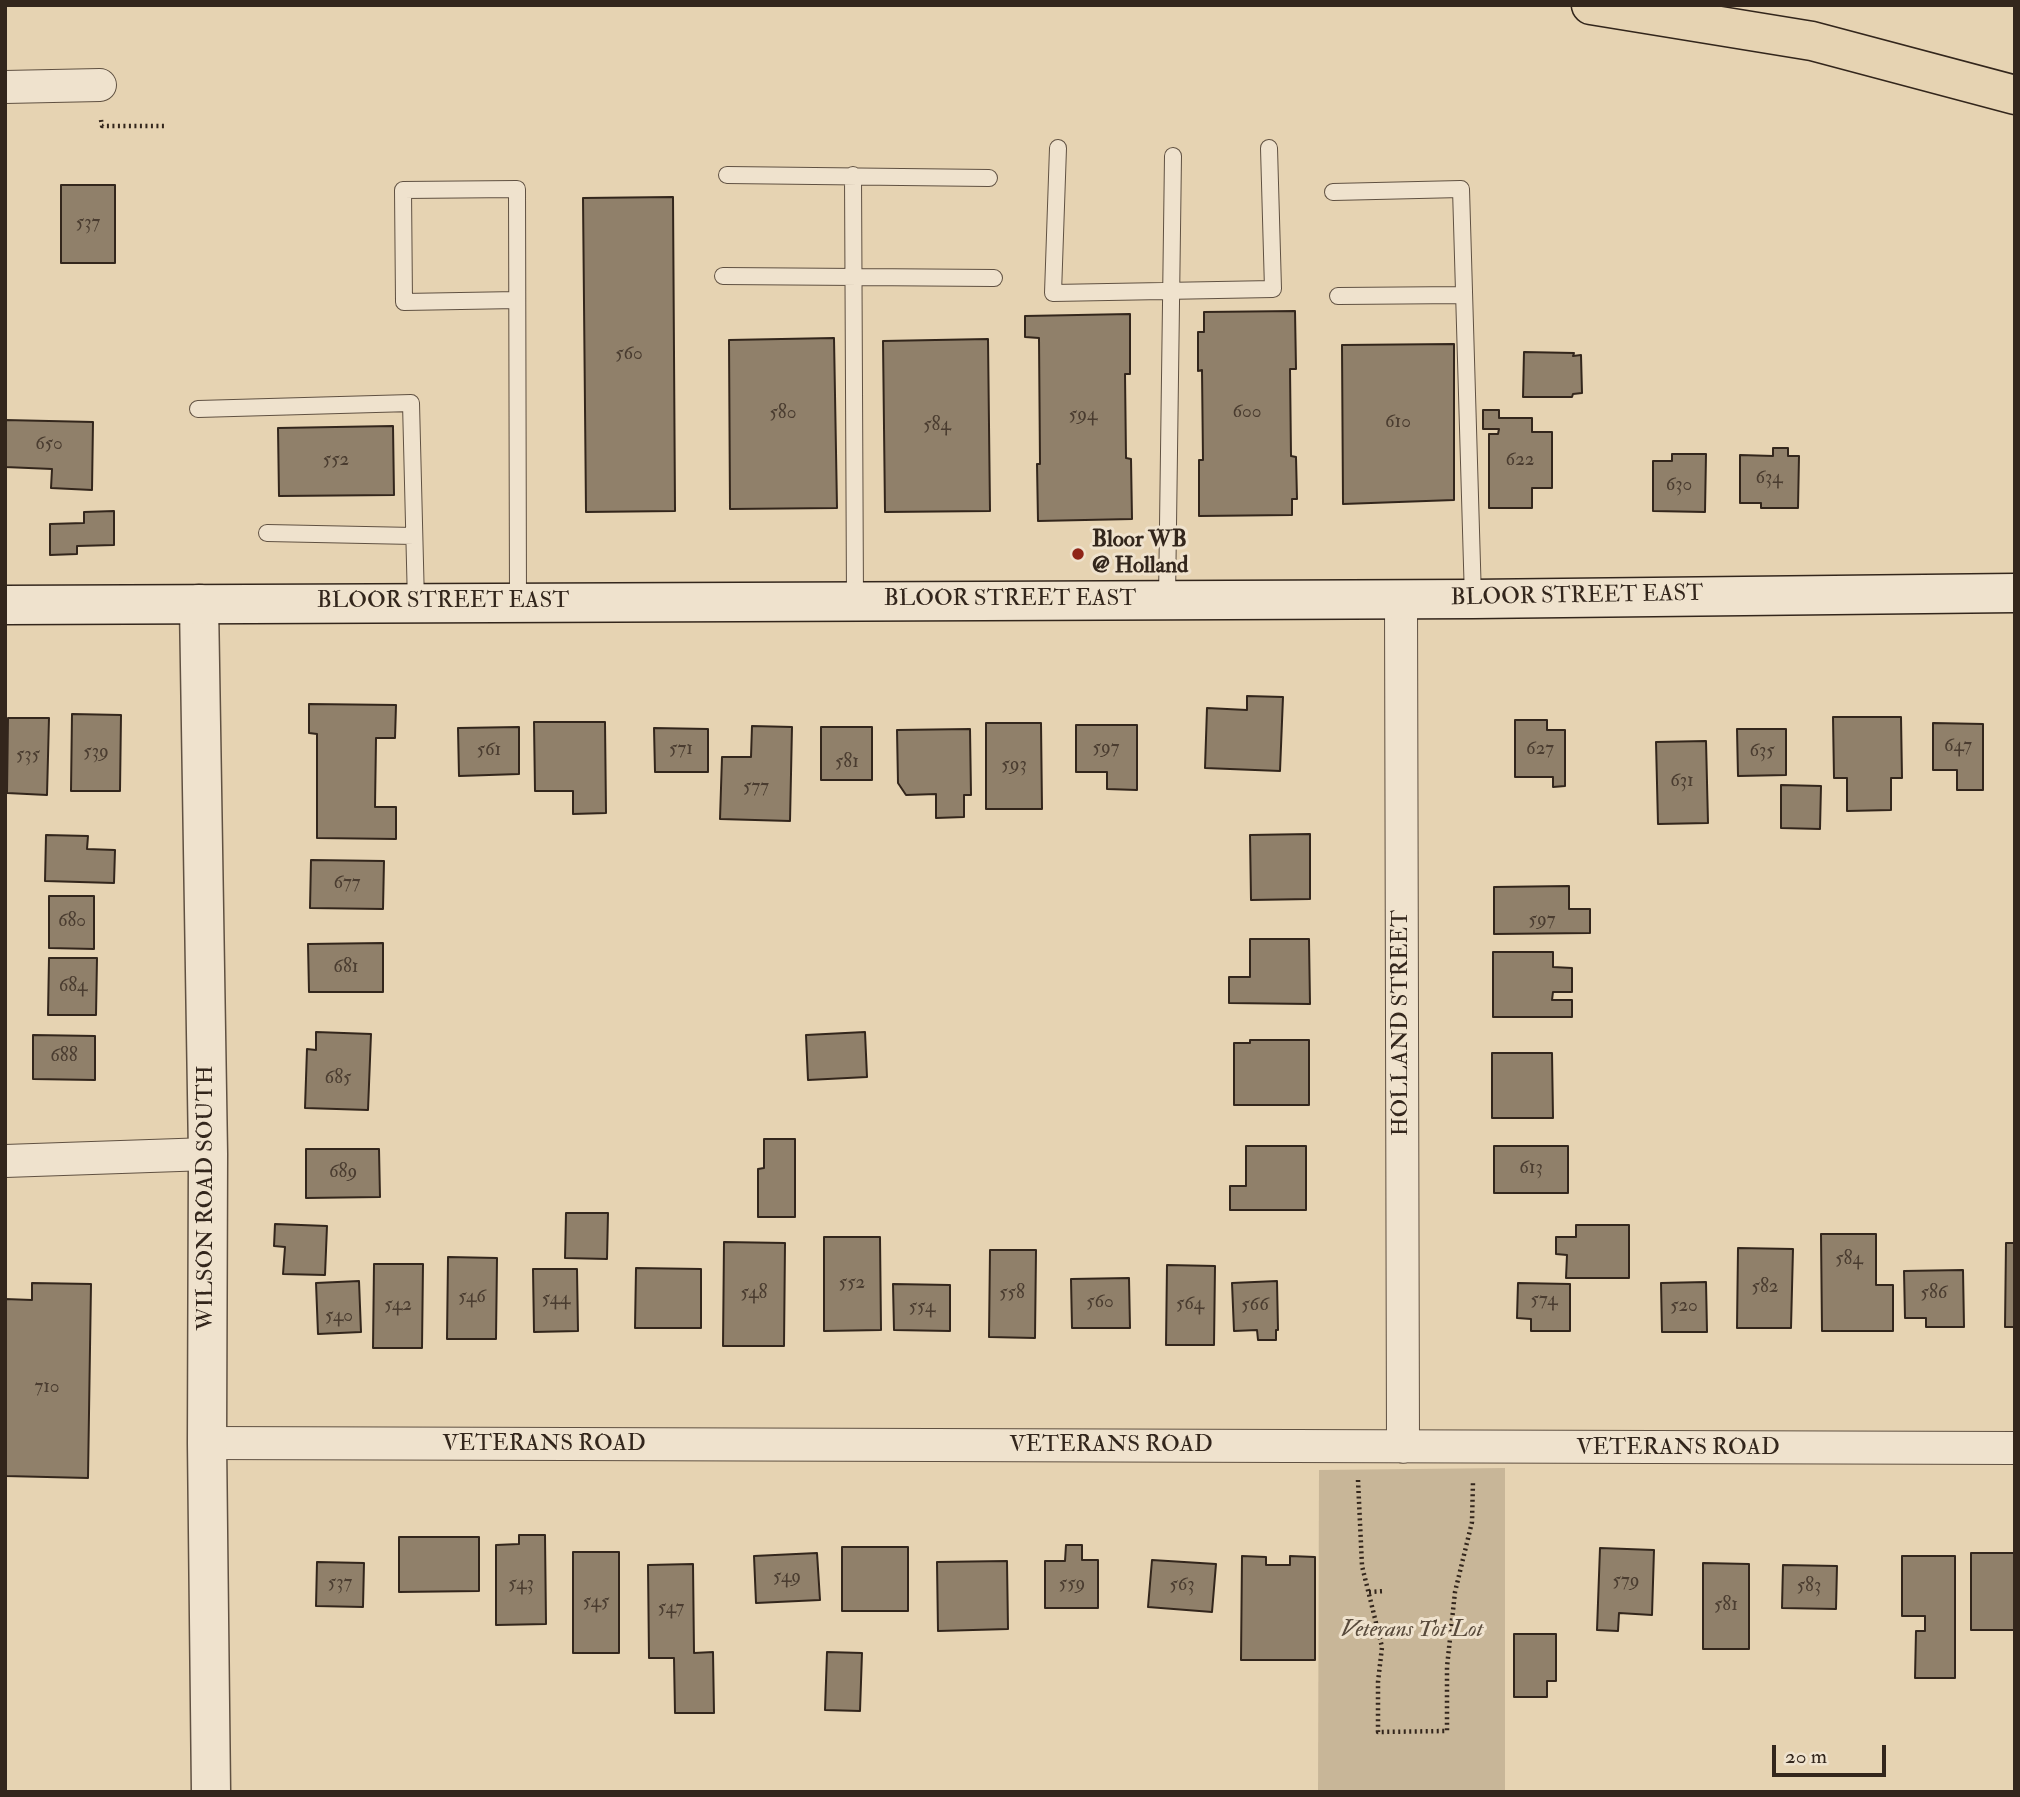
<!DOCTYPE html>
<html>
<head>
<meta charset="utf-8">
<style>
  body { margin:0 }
  #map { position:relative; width:2020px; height:1797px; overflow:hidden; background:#e6d3b2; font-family:"IM FELL Double Pica",serif }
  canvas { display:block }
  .frame { position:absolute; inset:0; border:7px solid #33261c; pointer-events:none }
  .scale { position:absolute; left:1772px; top:1745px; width:114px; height:32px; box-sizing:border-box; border:4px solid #33261c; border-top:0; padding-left:9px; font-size:21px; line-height:24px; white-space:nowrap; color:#33261c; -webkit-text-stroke:5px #efe2cd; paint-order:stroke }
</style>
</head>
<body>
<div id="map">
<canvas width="2020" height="1797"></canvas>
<div class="frame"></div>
<div class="scale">20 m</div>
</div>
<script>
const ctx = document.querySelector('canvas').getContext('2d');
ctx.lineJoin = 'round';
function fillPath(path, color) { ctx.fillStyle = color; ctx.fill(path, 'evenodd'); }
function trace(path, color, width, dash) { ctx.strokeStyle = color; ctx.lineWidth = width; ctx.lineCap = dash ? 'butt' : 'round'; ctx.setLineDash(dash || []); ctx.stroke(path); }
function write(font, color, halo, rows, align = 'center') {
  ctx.font = font + ' "IM FELL Double Pica",serif'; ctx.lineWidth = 6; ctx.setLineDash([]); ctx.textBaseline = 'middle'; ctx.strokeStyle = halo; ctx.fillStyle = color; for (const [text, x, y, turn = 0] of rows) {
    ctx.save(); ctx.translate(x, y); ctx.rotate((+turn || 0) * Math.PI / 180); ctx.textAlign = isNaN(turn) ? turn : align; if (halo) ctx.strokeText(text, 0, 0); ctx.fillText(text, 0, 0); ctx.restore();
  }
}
fillPath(new Path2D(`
  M1505,1468V1792H1318L1319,1470Z`), '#c8b698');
const building = new Path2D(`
  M61,185H115V263H61Z
  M673,197L675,511L586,512L583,198Z
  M1295,311L1296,369H1290L1291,456L1296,457L1297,499H1292V515L1199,516V460H1203L1202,370L1198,371V332H1204V312Z
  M1130,314V374H1125L1126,458L1131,459L1132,519L1038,521L1037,464H1040L1039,338L1025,337V316Z
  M834,338L837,508L730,509L729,340Z
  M988,339L990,511L885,512L883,341Z
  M1454,344V500L1343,504L1342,345Z
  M1524,352L1574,353L1573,356L1581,355L1582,393L1573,394L1572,397H1523Z
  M1483,410H1499V418H1532V432H1552V488H1532V508H1489V434H1498L1499,429H1483Z
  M5,420L93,422L92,490L51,488L52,469L5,467Z
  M393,426L394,495L279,496L278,428Z
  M1773,448H1788V456H1799L1798,508H1761V503H1740V455L1773,456Z
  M1672,454H1706L1705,512L1653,511V461H1672Z
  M114,511V545L77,546V554L50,555V524L84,523V512Z
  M1247,696L1283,697L1280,771L1205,768L1207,708L1247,710Z
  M309,704L396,705L395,738H376L375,807H396V839L317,838V734L309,733Z
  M72,714L121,715L120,791H71Z
  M1833,717H1901L1902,778H1891V810L1847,811V778H1834Z
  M8,718H49L47,795L7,793Z
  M1515,720H1547V730H1565V786L1553,787V777H1515Z
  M534,722H605L606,813L573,814V791H535Z
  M986,723H1041L1042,809H986Z
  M1933,723L1983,724V790H1957V770H1933Z
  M1076,725H1137V790L1107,789V772H1076Z
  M752,726L792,727L790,821L720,819L722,757H751Z
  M519,727V774L459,776L458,728Z
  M821,727H872V780H821Z
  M654,728L708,729V772H655Z
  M970,729L971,795H964V817L936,818V794L906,795L898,783L897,730Z
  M1737,729H1786V775L1738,776Z
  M1706,741L1708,823L1658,824L1656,742Z
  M1781,785L1821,786L1820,829L1781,828Z
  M1310,834V899L1251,900L1250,835Z
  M46,835L88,836L87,849L115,850L114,883L45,881Z
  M311,860L384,861L383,909L310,908Z
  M1569,886V909H1590V933L1494,934V887Z
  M49,896H94V949L49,948Z
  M1250,939H1309L1310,1004L1229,1003V977H1250Z
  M383,943V992H309L308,944Z
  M1493,952H1553V967L1572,968V992H1553L1552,1000H1572V1017H1493Z
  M49,958H97L96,1015H48Z
  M316,1032L371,1034L368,1110L305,1108L307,1049L316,1050Z
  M865,1032L867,1077L808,1080L806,1035Z
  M33,1035L95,1036V1080L33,1079Z
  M1250,1040H1309V1105H1234V1043H1250Z
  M1492,1053H1552L1553,1118H1492Z
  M764,1139H795V1217H758V1169L764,1168Z
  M1246,1146H1306V1210H1230V1186H1246Z
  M1494,1146H1568V1193H1494Z
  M306,1149H379L380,1197L306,1198Z
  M566,1213H608L607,1259L565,1258Z
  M275,1224L327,1226L325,1275L283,1274L285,1247L274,1246Z
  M1576,1225H1629V1278H1566L1567,1255L1556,1254V1237H1576Z
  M1821,1234H1876V1285H1893V1331H1822Z
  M824,1237H880L881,1330L824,1331Z
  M724,1242L785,1243L784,1346H723Z
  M2006,1243H2015V1327H2005Z
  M1738,1248L1793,1249L1791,1328H1737Z
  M990,1250H1036L1035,1338L989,1337Z
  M448,1257L497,1258L496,1339H447Z
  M374,1264H423L422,1348H373Z
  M1167,1265L1215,1266L1214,1345H1166Z
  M636,1268L701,1269V1328H635Z
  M533,1269H577L578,1331L534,1332Z
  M1963,1270L1964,1327H1926V1318H1905L1904,1271Z
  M1129,1278L1130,1328H1072L1071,1279Z
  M359,1281L361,1332L318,1334L316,1283Z
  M1277,1281L1278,1330H1276V1340H1258L1257,1330L1234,1331L1232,1283Z
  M1706,1282L1707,1332H1662L1661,1283Z
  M32,1283L91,1284L88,1478L5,1476V1299L32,1300Z
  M1518,1283L1570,1284V1331H1531V1319L1517,1318Z
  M893,1284L950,1285V1331L894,1330Z
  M519,1535H545L546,1624L496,1625V1545L519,1544Z
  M399,1537H479V1591L399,1592Z
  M1066,1545H1082V1560H1098V1608H1045V1561H1065Z
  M842,1547H908V1611H842Z
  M1600,1548L1654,1550L1652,1615L1619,1613L1618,1631L1597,1630Z
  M573,1552H619V1653H573Z
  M817,1553L820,1600L756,1603L754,1556Z
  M1971,1553H2015V1630H1971Z
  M1242,1556L1266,1557V1565H1290V1556L1315,1557V1660H1241Z
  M1902,1556H1955V1678H1915L1916,1631H1925V1616H1902Z
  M1152,1560L1216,1564L1212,1612L1148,1607Z
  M1007,1561L1008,1629L938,1631L937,1562Z
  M317,1562L364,1563L363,1607L316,1606Z
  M1703,1563L1749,1564V1649H1703Z
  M693,1564L694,1653L713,1652L714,1713H675L674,1658H649L648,1565Z
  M1783,1565L1837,1566L1836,1609L1782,1608Z
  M1514,1634H1556V1681H1547V1697H1514Z
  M827,1652L862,1653L860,1711L825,1710Z`);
fillPath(building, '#90806a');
trace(building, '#33261c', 2);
const service = new Path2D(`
  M1058,148L1053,293L1273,289L1269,148
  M727,175L989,178
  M853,175L855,600
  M1333,192L1461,189L1473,599
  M723,276L994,278
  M1338,296L1464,295
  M517,300L404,302L403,190L517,189L518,602
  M198,409L411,403L416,603
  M267,533L414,536
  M1167,599L1173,156`);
const minor = new Path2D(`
  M5,87L100,85
  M1401,598L1403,1447
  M5,1161L208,1154
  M207,1443L2015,1448`);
const tertiary = new Path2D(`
  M199,604L208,1154L207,1443L211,1792`);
const secondary = new Path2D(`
  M5,605L1473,599L2015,593`);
const motorway = new Path2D(`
  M1591,5L1812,41L2015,95`);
trace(service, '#605142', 18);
trace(minor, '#605142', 34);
trace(tertiary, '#605142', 41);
trace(secondary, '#33261c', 41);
trace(motorway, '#33261c', 41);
trace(new Path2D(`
  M101,120L102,126H165
  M1358,1480L1362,1566L1382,1647L1378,1682V1732L1447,1731V1667L1455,1592L1472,1522L1473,1481
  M1369,1592L1385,1591`), '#33261c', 4.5, [2, 3.5]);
trace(service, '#efe2cd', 16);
trace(minor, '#efe2cd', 32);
trace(tertiary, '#efe2cd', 38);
trace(secondary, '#efe2cd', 38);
trace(motorway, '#e6d3b2', 38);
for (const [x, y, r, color] of [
  [1078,554,7,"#8f2418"]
]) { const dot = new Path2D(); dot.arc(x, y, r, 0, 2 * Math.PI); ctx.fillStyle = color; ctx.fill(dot); trace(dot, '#efe2cd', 2.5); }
write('19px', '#4a3c30', null, [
  ["537",88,224],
  ["560",629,355],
  ["600",1247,413],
  ["580",783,414],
  ["594",1083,416],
  ["610",1398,423],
  ["584",937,426],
  ["650",49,445],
  ["552",336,461],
  ["622",1520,461],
  ["634",1769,479],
  ["630",1679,486],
  ["647",1958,747],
  ["597",1106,749],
  ["571",681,750],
  ["627",1540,750],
  ["561",489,751],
  ["635",1762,752],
  ["539",96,753],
  ["535",28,756],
  ["581",847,763],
  ["593",1014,766],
  ["631",1682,782],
  ["577",756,788],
  ["677",347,884],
  ["597",1542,921],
  ["680",72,922],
  ["681",346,968],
  ["684",73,987],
  ["688",64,1057],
  ["685",338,1079],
  ["613",1531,1169],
  ["689",343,1173],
  ["584",1849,1260],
  ["552",852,1284],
  ["582",1765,1288],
  ["548",754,1294],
  ["558",1012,1294],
  ["586",1934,1294],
  ["546",472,1298],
  ["544",556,1300],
  ["574",1544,1301],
  ["560",1100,1303],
  ["564",1190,1305],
  ["542",398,1306],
  ["566",1255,1306],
  ["520",1684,1307],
  ["554",922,1308],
  ["540",339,1317],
  ["710",47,1388],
  ["549",787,1578],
  ["579",1626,1582],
  ["537",340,1584],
  ["543",521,1585],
  ["559",1072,1585],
  ["563",1182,1586],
  ["583",1809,1587],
  ["545",596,1603],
  ["581",1726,1606],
  ["547",671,1609]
]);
write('bold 23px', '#33261c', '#efe2cd', [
  ["Bloor WB",1092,541],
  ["@ Holland",1092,567]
], 'left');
write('23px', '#33261c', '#efe2cd', [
  ["BLOOR STREET EAST",1577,597,-1],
  ["BLOOR STREET EAST",1010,600],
  ["BLOOR STREET EAST",443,602],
  ["HOLLAND STREET",1402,1023,-90],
  ["WILSON ROAD SOUTH",207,1198,-90],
  ["VETERANS ROAD",544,1445],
  ["VETERANS ROAD",1111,1446],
  ["VETERANS ROAD",1678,1449]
]);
write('italic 23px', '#584a3b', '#efe2cd', [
  ["Veterans Tot Lot",1412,1631]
]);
</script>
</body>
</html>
